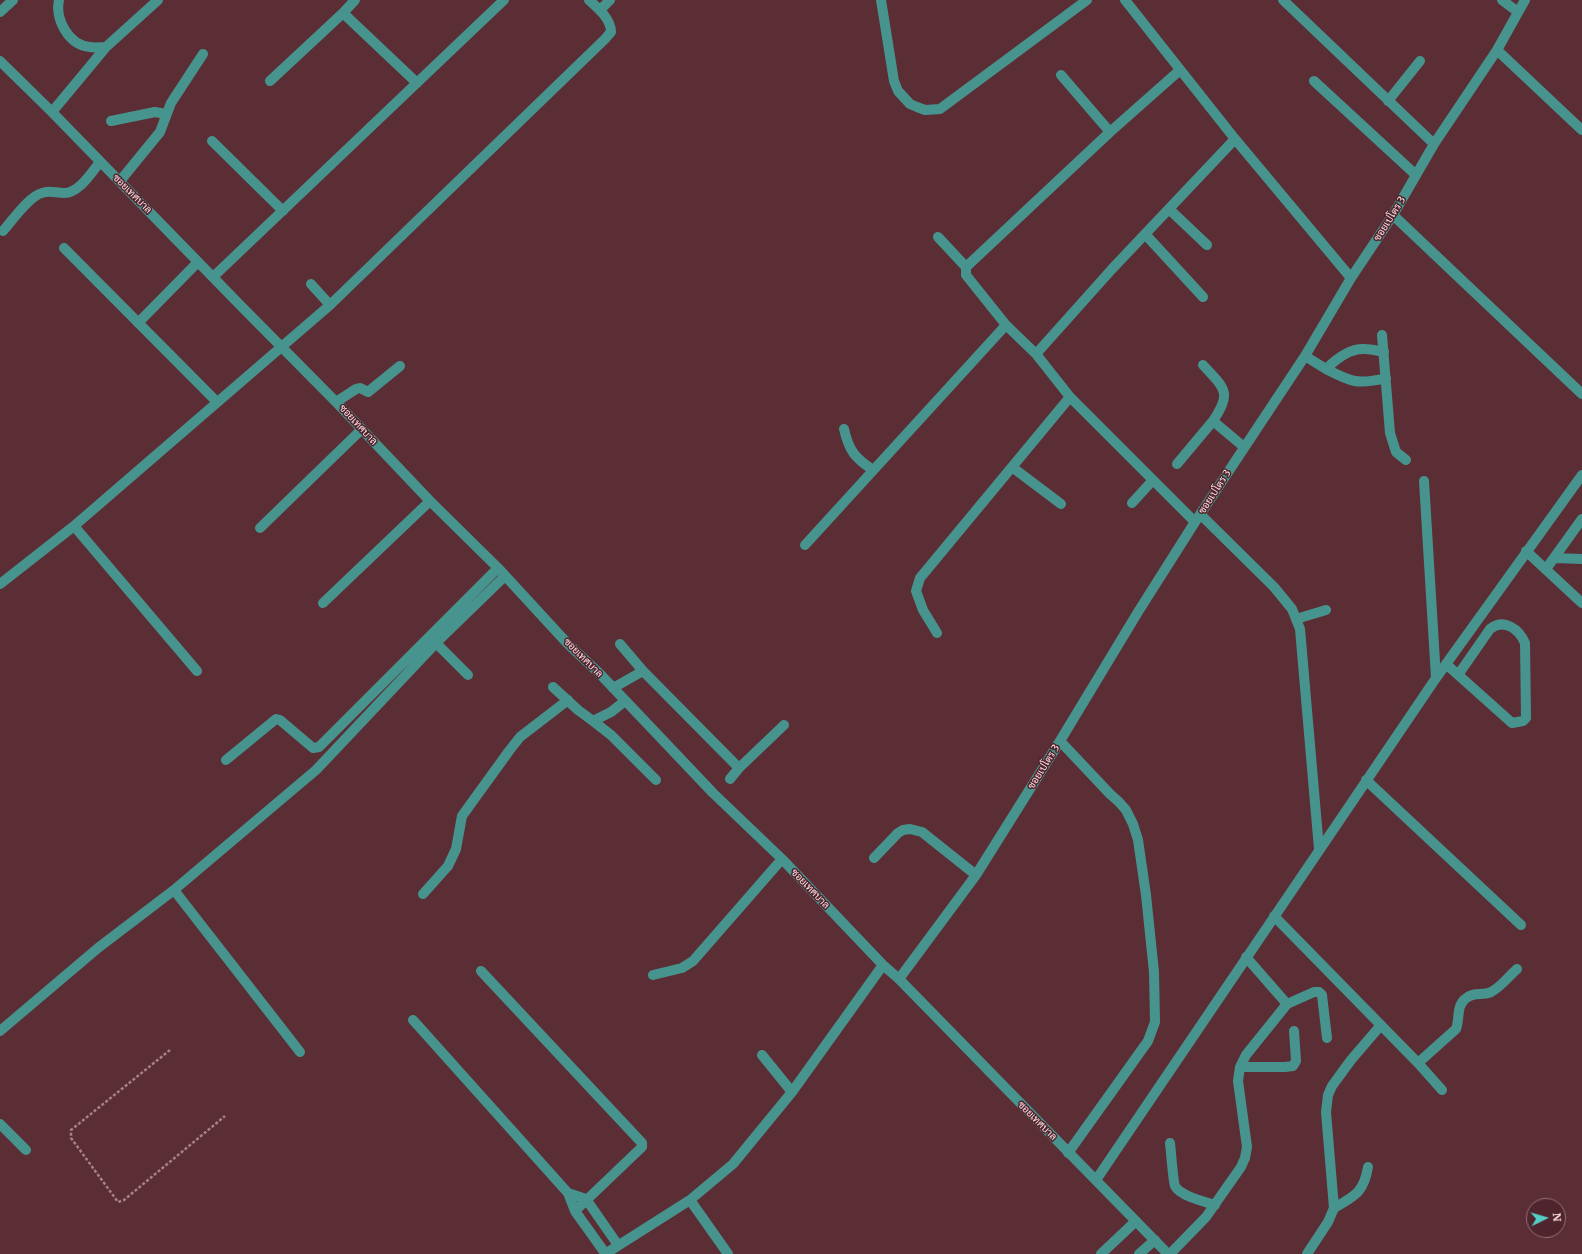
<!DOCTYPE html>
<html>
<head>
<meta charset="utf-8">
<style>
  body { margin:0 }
  #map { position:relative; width:1582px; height:1254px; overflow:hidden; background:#5b2e36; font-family:Merriweather,serif }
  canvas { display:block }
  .north { position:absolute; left:1526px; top:1198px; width:40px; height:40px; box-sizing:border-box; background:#4f242c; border:1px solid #956f75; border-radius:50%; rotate:85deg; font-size:11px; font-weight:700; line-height:16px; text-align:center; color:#fddfe3 }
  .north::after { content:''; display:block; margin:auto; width:14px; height:18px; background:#54cdc6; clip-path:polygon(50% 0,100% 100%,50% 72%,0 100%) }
</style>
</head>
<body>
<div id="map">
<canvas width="1582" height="1254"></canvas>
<div class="north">N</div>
</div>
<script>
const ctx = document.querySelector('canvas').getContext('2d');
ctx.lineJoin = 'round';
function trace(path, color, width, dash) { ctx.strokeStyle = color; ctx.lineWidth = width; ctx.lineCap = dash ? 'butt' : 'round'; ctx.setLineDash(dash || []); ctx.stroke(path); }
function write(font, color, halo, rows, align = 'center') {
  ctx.font = font + ' Merriweather,Sarabun,serif'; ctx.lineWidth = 3; ctx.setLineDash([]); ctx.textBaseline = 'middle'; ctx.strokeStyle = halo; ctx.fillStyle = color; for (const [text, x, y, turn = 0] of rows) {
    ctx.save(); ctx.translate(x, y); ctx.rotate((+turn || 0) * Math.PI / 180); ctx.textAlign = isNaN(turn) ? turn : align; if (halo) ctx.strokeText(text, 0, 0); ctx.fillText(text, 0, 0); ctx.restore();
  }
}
trace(new Path2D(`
  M170,1050L71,1130V1138L118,1202L124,1200L225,1116`), '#a78187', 2.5, [3, 2]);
trace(new Path2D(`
  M59,0C55,19 68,45 90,47C95,48 100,47 106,47
  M355,0L343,13L417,83
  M881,0L894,81L898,91L910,104L917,107L925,110L940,109L1087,0
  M1125,0L1235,139L1351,278
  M1283,0L1434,144
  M1502,0L1518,12
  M600,10L610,0
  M0,12L13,0
  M1497,50L1582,130
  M0,61L52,112L240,305L336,402L430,501L498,568L567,643L601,675L713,793L782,859L883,965L899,979L1168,1254
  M1180,70L1110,132L966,267V275L1006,325L1036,354L1070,397L1195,522
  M1061,75L1110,132
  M270,81L343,13
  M1314,81L1416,175
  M1388,101L1420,61
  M52,112L106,47L158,0
  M111,121L155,112L166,114
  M212,141L283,211
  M120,181L160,132L171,103L203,54
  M1169,209L1207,245
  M1393,215L1582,394
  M3,231C12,221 29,196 42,193C49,190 56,193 64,193C79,193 91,173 100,162
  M1145,234L1203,297
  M938,237L966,267
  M64,248L217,402
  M213,277L504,0
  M311,284L330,305
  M138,323L198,262
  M1382,335L1390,433L1396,452L1406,460
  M1036,354L1112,269L1235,139
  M1305,356L1326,369C1336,359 1351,348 1365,349C1371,349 1378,351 1384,352
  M1203,365C1224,388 1233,392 1213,421L1244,447
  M1326,369C1351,382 1358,385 1386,378
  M336,402L356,389L360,388L368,392L400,366
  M844,429C849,451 855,458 873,470
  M1177,464L1213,421
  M1012,467L1061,504
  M1424,481L1436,678
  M1132,503L1153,480
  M1201,515L1274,587L1292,609L1300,629L1319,849
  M74,526L197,671
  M260,528L362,429
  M805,545L1006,325
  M1526,551L1582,603
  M1554,558L1582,559
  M1546,569L1582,519
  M0,584L74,526L330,305L605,39L611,32C611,19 598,8 589,0
  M323,603L430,501
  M1296,619L1326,610
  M937,633L923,610L916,591L920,578L1070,397
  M436,643L468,675
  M620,644L643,671L739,768L730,779
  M1446,664L1512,723L1523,721L1526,718L1525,643C1519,629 1504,618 1490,629L1458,675
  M553,687L578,710L593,721L611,712L625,701
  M613,688L643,671
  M593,721L611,735L656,780
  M1060,741L1110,794L1119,802L1126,810L1133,824L1138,840L1146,895L1154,972L1155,1022L1148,1041L1068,1153
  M226,760L276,719L280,720L313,748L319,747L498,568
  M739,768L784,725
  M1366,780L1521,925
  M874,858L898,833L903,830L910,829L922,832L976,875
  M174,890L300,1052
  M423,894L448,866L456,849L462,816L509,751L520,737L568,700
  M1274,916L1418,1063L1456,1029C1460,1019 1456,1007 1465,999C1473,991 1483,996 1491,992C1501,987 1509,976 1517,969
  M1246,957L1287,1004L1314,992H1319L1322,995L1327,1038
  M481,971L642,1143V1147L575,1211
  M653,975L682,968L693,961L782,859
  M899,979L976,875L1060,741L1138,612L1195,522L1305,356L1351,278L1393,215L1434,144L1497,50L1525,0
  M413,1020L568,1193L575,1211L605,1253
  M0,1031L98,948L174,890L316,770L436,643L504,577
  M762,1055L792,1092
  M1418,1063L1442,1090
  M1240,1067H1285L1293,1066L1296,1061L1294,1031
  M0,1124L26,1150
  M1170,1143C1171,1151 1173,1181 1175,1186C1180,1196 1205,1202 1215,1205
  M1096,1180L1436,678L1582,475
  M568,1193L586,1199L618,1245
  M690,1200L728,1254
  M1334,1208C1355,1196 1364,1192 1368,1167
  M605,1254L690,1200L733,1164L792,1092L883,965
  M1101,1254L1136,1221
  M1139,1254L1155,1240
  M1170,1254L1206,1217L1241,1167L1245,1158L1247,1147L1238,1081L1240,1067L1246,1055L1287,1004
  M1307,1254L1328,1222L1334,1208L1326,1112L1328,1095L1332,1086L1351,1060L1381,1025`), '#47948f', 10);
write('10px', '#fddfe3', '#4f242c', [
  ["ซอยเทศบาล",132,194,45],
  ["ซอยเปโตร 3",1390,219,-58],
  ["ซอยเทศบาล",358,425,47],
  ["ซอยเปโตร 3",1215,492,-57],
  ["ซอยเทศบาล",583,658,45],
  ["ซอยเปโตร 3",1044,767,-58],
  ["ซอยเทศบาล",810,889,46],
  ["ซอยเทศบาล",1037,1121,45]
]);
</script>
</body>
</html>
